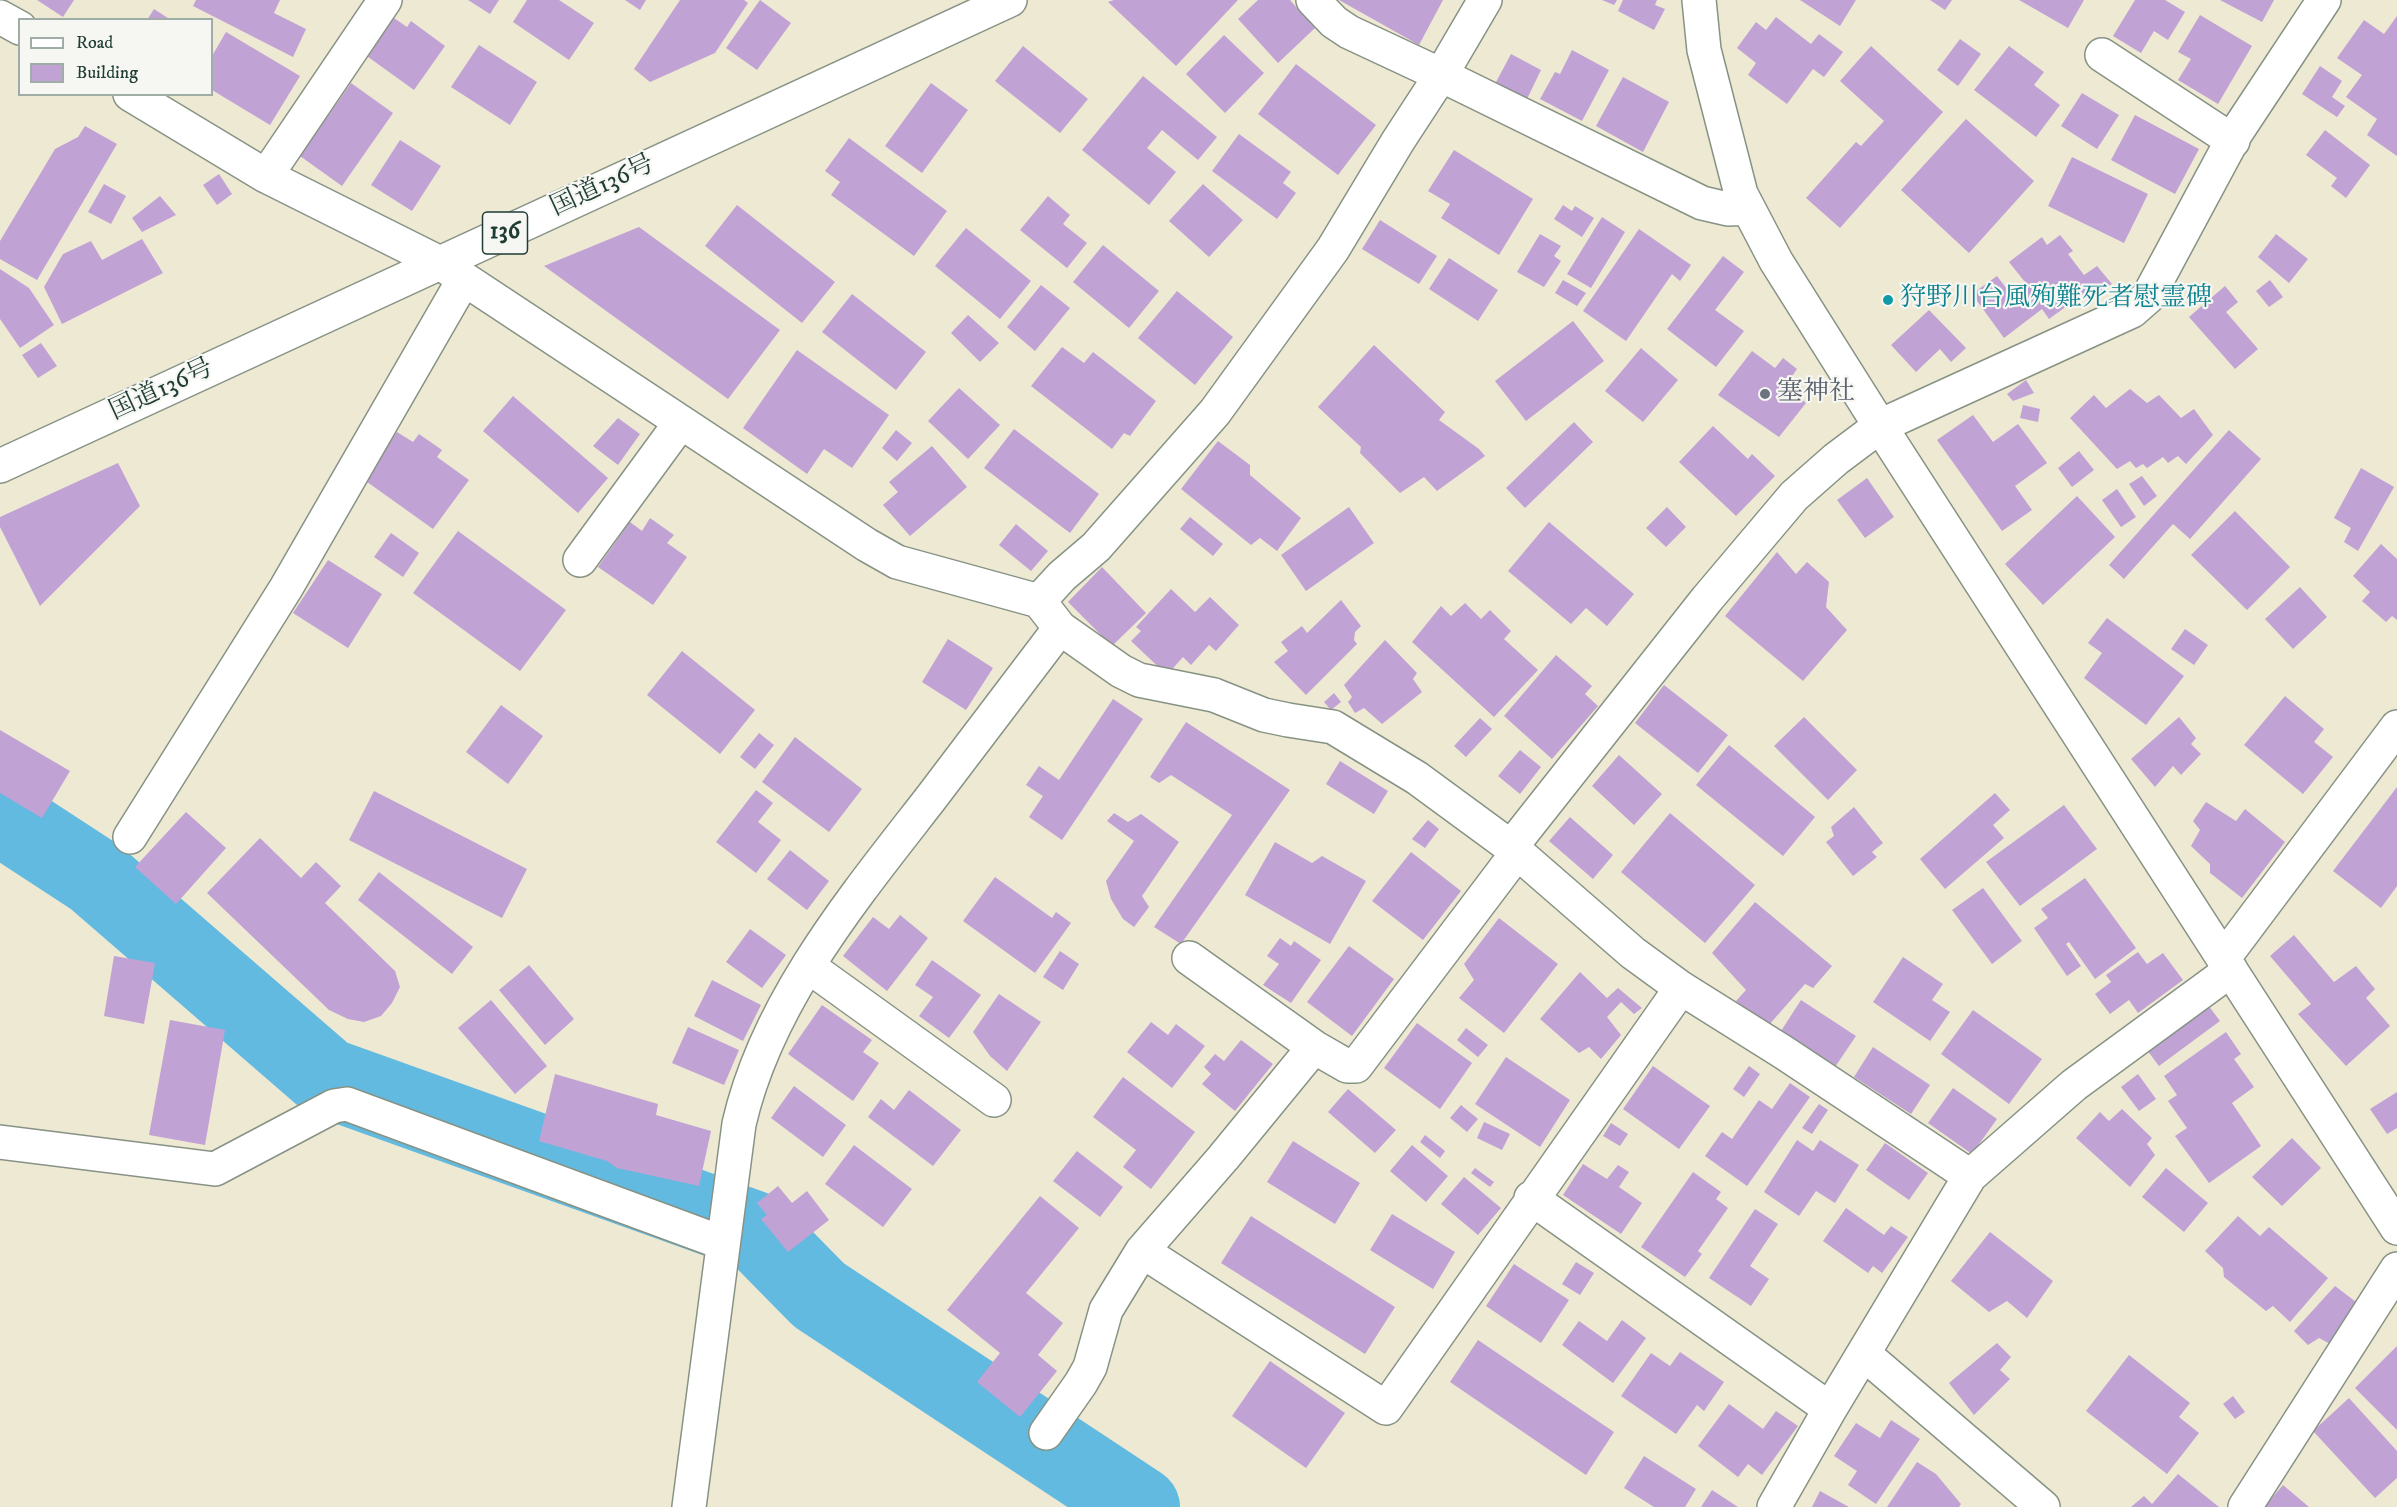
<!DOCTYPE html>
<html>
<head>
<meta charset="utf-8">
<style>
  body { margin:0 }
  #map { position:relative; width:2397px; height:1507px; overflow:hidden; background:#eee9d3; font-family:"IM FELL DW Pica",serif }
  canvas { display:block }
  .legend { position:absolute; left:18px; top:18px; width:195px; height:78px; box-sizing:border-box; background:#f6f6f2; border:2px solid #a0aca6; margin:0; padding:8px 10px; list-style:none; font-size:18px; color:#1f3d34 }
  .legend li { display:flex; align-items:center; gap:12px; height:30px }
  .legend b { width:30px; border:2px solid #a0aca6 }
</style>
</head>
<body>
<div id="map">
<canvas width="2397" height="1507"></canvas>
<ul class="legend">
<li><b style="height:8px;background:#fff"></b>Road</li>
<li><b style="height:16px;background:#c1a2d5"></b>Building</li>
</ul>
</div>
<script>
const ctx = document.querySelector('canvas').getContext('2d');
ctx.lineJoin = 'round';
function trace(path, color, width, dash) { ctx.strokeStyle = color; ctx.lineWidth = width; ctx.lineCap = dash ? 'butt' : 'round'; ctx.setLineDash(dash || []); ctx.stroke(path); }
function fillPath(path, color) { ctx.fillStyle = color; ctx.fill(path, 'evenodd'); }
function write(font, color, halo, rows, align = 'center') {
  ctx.font = font + ' "IM FELL DW Pica","Noto Serif JP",serif'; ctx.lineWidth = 4.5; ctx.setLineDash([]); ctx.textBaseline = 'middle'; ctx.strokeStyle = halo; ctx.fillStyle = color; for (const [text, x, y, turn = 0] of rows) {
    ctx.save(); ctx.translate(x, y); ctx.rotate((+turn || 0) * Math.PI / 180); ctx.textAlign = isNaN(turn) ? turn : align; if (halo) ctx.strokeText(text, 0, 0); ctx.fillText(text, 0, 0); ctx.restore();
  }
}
trace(new Path2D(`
  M0,815L95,877L327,1078L757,1232L819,1295L1140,1507`), '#63bae0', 80);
fillPath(new Path2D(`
  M37,0H74L63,17Z
  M196,0H280L274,13L306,29L293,57L193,6Z
  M468,0H499L490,14Z
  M527,0H559L594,23L569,60L513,22Z
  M625,0H646L640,10Z
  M680,0H744L748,3L715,53L650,82L634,69Z
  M760,0L791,23L757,70L726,48Z
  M1114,0H1238L1176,66L1108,2Z
  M1258,0H1290L1315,28L1278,63L1238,19Z
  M1339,0H1443L1419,45Z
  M1602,0H1617L1614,5Z
  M1623,0H1657L1655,5L1665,9L1654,30L1618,11Z
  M1800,0H1856L1840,26Z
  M1930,0H1952L1945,10Z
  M2019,0H2084L2068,28Z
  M2135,0H2165L2185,12L2168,40L2154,31L2141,53L2113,36Z
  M2220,0H2274L2262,22Z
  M154,9L171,20H147Z
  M2200,15L2252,46L2218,104L2178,80L2191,59L2178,52Z
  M391,16L407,27L411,21L445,46L414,90L364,54Z
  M2397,16V156L2367,135L2377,119L2346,97L2362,75L2337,58L2364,20L2384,34Z
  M1776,17L1811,44L1819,34L1843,52L1824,77L1813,69L1787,104L1748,75L1756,63L1737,48L1756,22L1766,30Z
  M226,32L300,76L270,125L212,90V56Z
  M1224,35L1264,73L1225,113L1186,74Z
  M1960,39L1981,54L1958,86L1937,70Z
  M479,45L537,82L510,125L451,87Z
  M1023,46L1088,99L1060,133L995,81Z
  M1871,46L1943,112L1840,228L1806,198L1856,142L1861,146L1884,121L1840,81Z
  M2009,46L2044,72L2034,85L2060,105L2036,137L1974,90Z
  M1572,50L1609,70L1582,121L1540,99L1555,72L1560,74Z
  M1511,54L1541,70L1526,101L1495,84Z
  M1296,64L1376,125L1338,175L1258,114Z
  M2320,66L2342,81L2332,97L2345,106L2337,117L2302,94Z
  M1143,76L1217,137L1198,160L1162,130L1147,148L1176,172L1149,205L1082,150Z
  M1623,77L1669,102L1643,152L1596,126Z
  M351,83L393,113L342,186L300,156Z
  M931,83L968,110L922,173L885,146Z
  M2082,93L2119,115L2097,149L2061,126Z
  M2135,115L2199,149L2175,194L2111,160Z
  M1966,119L2034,181L1969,253L1901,190Z
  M85,126L117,144L37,280L0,259V241L55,149L78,137Z
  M2325,130L2370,165L2346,198L2331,186L2337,178L2306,155Z
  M1239,134L1291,172L1283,183L1296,193L1277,219L1212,171Z
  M849,138L947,211L914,256L831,195L840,182L825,171Z
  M400,140L441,166L412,211L371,185Z
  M1454,150L1533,199L1499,255L1441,218L1450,204L1428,191Z
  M2072,157L2148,194L2124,243L2048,206Z
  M219,174L232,194L217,205L203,185Z
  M104,184L126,196L111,224L88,212Z
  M1203,184L1243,220L1209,257L1169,221Z
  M160,196L176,215L142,232L132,218Z
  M1048,196L1070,215L1063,224L1087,243L1067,268L1020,230Z
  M737,205L835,282L802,323L705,246Z
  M1563,205L1572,211L1575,206L1594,218L1582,237L1554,219Z
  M1602,217L1625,232L1591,288L1567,274Z
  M1380,220L1437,256L1419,284L1362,249Z
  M639,227L780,330L728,399L544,266Z
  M966,228L1031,281L1000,319L935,266Z
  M1639,229L1691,265L1680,281L1672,274L1626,341L1583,311Z
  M1540,234L1561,246L1554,256L1561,261L1544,287L1517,272Z
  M2276,234L2308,259L2289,283L2258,257Z
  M2060,235L2073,251L2068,254L2084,275L2097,266L2112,284L2091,299L2086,292L2049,319L2042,309L2004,338L1972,294L1997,276L2010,293L2025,282L2009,262L2042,237L2047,245Z
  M142,239L163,273L62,324L44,287L63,254L91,241L102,260Z
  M1103,245L1159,291L1129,328L1073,282Z
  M1723,256L1744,272L1715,310L1744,331L1716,367L1667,329Z
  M1449,258L1498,290L1478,321L1429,289Z
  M0,269L29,288L54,325L20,348L0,319Z
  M1563,280L1586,293L1577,306L1555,293Z
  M2270,280L2283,297L2269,307L2256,291Z
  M1041,285L1070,308L1035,351L1007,327Z
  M2225,286L2238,302L2226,312L2258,349L2235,369L2189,317Z
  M1177,291L1233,337L1195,385L1138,338Z
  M852,294L926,352L896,390L822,332Z
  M1929,310L1966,348L1951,362L1940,349L1916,372L1891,345Z
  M968,315L999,343L980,362L951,333Z
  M1573,321L1604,361L1526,421L1495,381Z
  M41,343L57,366L38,378L22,355Z
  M1374,345L1445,412L1439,420L1479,449L1485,456L1437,491L1424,477L1400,493L1360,453L1361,447L1318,407Z
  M1062,347L1084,363L1093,352L1156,401L1130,436L1124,433L1112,449L1031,386Z
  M1641,348L1678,380L1643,422L1605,391Z
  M797,350L889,415L852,468L824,449L807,474L743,428Z
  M1752,351L1775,368L1783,358L1797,369L1786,385L1806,403L1779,437L1718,395Z
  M2026,380L2034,393L2013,401L2007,394Z
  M959,388L1000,425L968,459L928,421Z
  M2130,389L2147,403L2159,395L2181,418L2194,409L2213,435L2186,464L2178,456L2168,463L2163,457L2147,468L2143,464L2136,468L2130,461L2117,469L2070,418L2094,395L2106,408Z
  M513,396L608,478L578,513L483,431Z
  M2023,405L2040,409L2038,422L2020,418Z
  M1973,415L1993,442L2018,424L2047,463L2015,486L2032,510L2002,531L1937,440Z
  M618,418L640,434L618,465L593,446Z
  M1574,422L1593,442L1525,508L1506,488Z
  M1713,426L1748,459L1752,454L1775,476L1736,516L1679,462Z
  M1014,429L1099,494L1070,533L984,468Z
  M896,430L912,443L897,461L882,448Z
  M2229,430L2261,459L2190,539L2173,524L2124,579L2109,565Z
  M397,432L413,442L419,434L442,450L437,457L469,480L433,529L363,479Z
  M1218,441L1250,465V475L1301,518L1277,551L1260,538L1251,545L1181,489Z
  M932,446L967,487L910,536L883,505L898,492L889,482Z
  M2079,451L2094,470L2072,487L2058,468Z
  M118,463L140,506L40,606L0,527V517Z
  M2361,468L2394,487L2358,551L2344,542L2351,528L2334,518Z
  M2142,476L2157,496L2144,506L2129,484Z
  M1867,478L1894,517L1865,538L1837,500Z
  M2117,489L2136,517L2121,527L2102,500Z
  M2077,496L2115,537L2043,605L2005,564Z
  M1349,507L1374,543L1306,591L1281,555Z
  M1667,507L1686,527L1666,547L1646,528Z
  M2235,511L2290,567L2247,610L2191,555Z
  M1190,517L1223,544L1213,556L1180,529Z
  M650,518L674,535L667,543L687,557L653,605L598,567L630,522L642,531Z
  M1549,522L1634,594L1607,626L1586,608L1571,624L1508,571Z
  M1016,524L1048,551L1031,571L999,545Z
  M458,531L566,610L520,671L413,593Z
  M391,533L419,553L403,577L374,557Z
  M2381,544L2397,559V620L2392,616L2386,622L2362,601L2370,592L2353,576Z
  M1777,552L1796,574L1807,562L1829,582L1826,607L1847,630L1803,681L1725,616Z
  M328,560L382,594L348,648L293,613Z
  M1102,567L1146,613L1112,646L1068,602Z
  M2300,587L2327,617L2293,649L2265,619Z
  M1171,589L1195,612L1210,597L1239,625L1216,651L1209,645L1191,665L1183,657L1167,675L1131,641L1141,631L1136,627Z
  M1341,600L1361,626L1355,632L1354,640L1357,644L1306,695L1274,662L1288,651L1281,642L1302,626L1307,633Z
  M1465,603L1481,619L1490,610L1511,631L1504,639L1538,670L1494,717L1412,642L1441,606L1451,616Z
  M2107,618L2184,676L2146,725L2084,678L2102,653L2088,643Z
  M2185,629L2208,645L2194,665L2171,649Z
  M948,639L993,668L966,710L922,682Z
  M1385,640L1417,673L1413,679L1422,692L1382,724L1364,708L1355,713L1348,702L1352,697L1344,685Z
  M682,651L755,710L720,754L647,695Z
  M1556,655L1592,686L1585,694L1598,706L1552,759L1504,716Z
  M1664,685L1728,735L1698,773L1635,723Z
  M1334,693L1341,702L1331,710L1324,702Z
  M2285,696L2324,729L2314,742L2333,757L2303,794L2244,745Z
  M1113,699L1143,719L1062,840L1029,817L1043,796L1026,785L1039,766L1059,780Z
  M501,705L543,736L508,784L466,752Z
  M1804,717L1857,770L1828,800L1774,746Z
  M2179,717L2196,738L2191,744L2201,754L2181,775L2173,766L2155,787L2131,759Z
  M1480,718L1492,729L1466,757L1454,746Z
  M1186,722L1290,790L1181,944L1154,927L1232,815L1171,775L1159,783L1150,777Z
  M0,730L70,771L42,818L0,793Z
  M759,733L774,745L755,769L740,757Z
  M795,737L862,789L829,832L762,782Z
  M1729,745L1815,817L1783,856L1696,785Z
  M1520,750L1541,767L1520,794L1498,776Z
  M1619,755L1662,794L1634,825L1592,786Z
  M1340,761L1388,791L1374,814L1326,784Z
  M2397,787V886L2381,908L2333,871Z
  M756,790L773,803L758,822L781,840L756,873L716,842Z
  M374,791L527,869L502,918L349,840Z
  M1995,793L2010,810L1993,825L2004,838L1945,889L1920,859Z
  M2206,802L2236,821L2245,809L2285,842L2242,898L2210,873V864L2191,846L2200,830L2193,821Z
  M2064,805L2097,849L2020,906L1986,862Z
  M1854,807L1883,843L1872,852L1877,857L1853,876L1826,842L1834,836L1831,827Z
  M186,812L226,848L176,904L135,867Z
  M1114,813L1128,822L1141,814L1179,842L1142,896L1149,907L1134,927L1123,919L1111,899L1106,881L1134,841L1107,821Z
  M1670,813L1755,885L1705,943L1621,872Z
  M1570,817L1613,855L1593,879L1549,841Z
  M1428,820L1439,829L1425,848L1412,839Z
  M260,838L301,878L316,862L341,886L325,903L395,971L400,987L392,1003L381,1016L364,1022L348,1019L329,1010L207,893Z
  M1275,842L1312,863L1322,856L1366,881L1330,944L1245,895Z
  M790,850L829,881L807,910L767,879Z
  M1411,852L1461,891L1423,940L1372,901Z
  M379,872L473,947L452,974L358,900Z
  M995,877L1052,918L1056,912L1071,923L1035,973L963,921Z
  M2085,878L2136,948L2095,979L2069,942L2066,944L2081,966L2067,976L2034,928L2048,918L2041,909Z
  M1983,888L2022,941L1992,964L1952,910Z
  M1755,902L1832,966L1813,988L1805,984L1768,1026L1736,1001L1746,990L1712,953Z
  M900,915L928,938L887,991L843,956L873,917L889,929Z
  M1499,918L1558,964L1504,1033L1459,998L1474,980L1464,964Z
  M750,929L786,955L762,988L726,962Z
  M2294,935L2334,982L2356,966L2375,989L2366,998L2390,1026L2346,1066L2298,1014L2311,1004L2270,956Z
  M1280,938L1291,946L1294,941L1321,960L1291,1003L1263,985L1279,964L1267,956Z
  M1349,946L1394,979L1352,1036L1307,1002Z
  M1060,951L1079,964L1063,990L1043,977Z
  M2138,952L2147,964L2163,953L2183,980L2138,1013L2129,1000L2110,1014L2095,994L2111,982L2106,975Z
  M114,956L155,963L144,1024L104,1016Z
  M1903,957L1943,984L1932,1000L1950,1012L1930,1041L1873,1002Z
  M932,960L981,995L949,1038L919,1016L933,997L915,985Z
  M529,965L574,1019L545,1045L499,990Z
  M1580,972L1607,998L1618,988L1642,1008L1634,1014L1621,1002L1607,1017L1621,1035L1601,1059L1589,1047L1579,1053L1540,1019Z
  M712,980L761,1005L743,1041L694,1016Z
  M999,994L1041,1022L1007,1071L990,1056L973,1032Z
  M491,1000L547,1066L515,1094L458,1028Z
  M1801,1000L1856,1036L1835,1067L1781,1031Z
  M822,1005L872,1040L863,1052L879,1063L853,1101L788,1054Z
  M2208,1005L2220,1021L2159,1066L2147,1050Z
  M1973,1010L2042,1059L2009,1104L1941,1054Z
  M170,1020L225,1030L205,1145L149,1135Z
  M1151,1022L1168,1035L1176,1024L1205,1046L1172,1088L1127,1052Z
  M1417,1023L1472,1063L1440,1109L1384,1068Z
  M688,1027L739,1050L724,1085L672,1063Z
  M1466,1028L1488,1045L1478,1057L1457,1040Z
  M2226,1032L2241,1054L2234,1059L2254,1087L2232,1103L2261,1146L2209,1183L2175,1136L2187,1128L2168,1101L2177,1095L2164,1076Z
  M1241,1040L1273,1064L1235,1111L1202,1084L1211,1074L1204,1067L1215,1054L1224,1061Z
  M1873,1047L1930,1085L1911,1114L1854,1077Z
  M1506,1057L1570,1100L1540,1147L1475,1104Z
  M1653,1066L1710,1106L1679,1149L1623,1109Z
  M1749,1066L1760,1074L1744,1097L1733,1089Z
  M555,1074L658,1104L656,1115L711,1131L699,1186L617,1168L607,1161L539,1141Z
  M2138,1074L2156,1099L2139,1111L2121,1087Z
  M1123,1077L1195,1132L1151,1189L1123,1167L1136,1150L1093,1117Z
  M1790,1083L1810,1097L1747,1186L1705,1156L1722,1132L1732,1139L1759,1100L1772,1109Z
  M794,1086L846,1125L823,1157L771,1118Z
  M1953,1088L1997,1119L1972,1154L1928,1123Z
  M1348,1089L1396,1130L1375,1153L1328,1112Z
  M909,1090L961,1130L933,1166L868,1117L881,1099L894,1110Z
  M2397,1092V1128L2387,1134L2370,1109Z
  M1819,1104L1828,1110L1812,1134L1802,1128Z
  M1461,1105L1478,1119L1467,1132L1450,1118Z
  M2122,1109L2152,1138L2147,1144L2155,1155L2130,1187L2076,1138L2100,1112L2109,1121Z
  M1484,1122L1510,1134L1502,1150L1477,1138Z
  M1611,1123L1628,1134L1620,1146L1603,1136Z
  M1425,1135L1445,1151L1440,1158L1420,1142Z
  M2292,1138L2321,1168L2282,1206L2252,1177Z
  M1797,1140L1813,1151L1820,1140L1859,1165L1835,1203L1816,1191L1799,1216L1764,1192Z
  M1293,1141L1360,1183L1335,1224L1267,1182Z
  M1885,1143L1928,1173L1909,1200L1866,1170Z
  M854,1145L912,1189L883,1227L825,1184Z
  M1412,1145L1448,1176L1426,1202L1390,1171Z
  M1077,1151L1123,1187L1100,1217L1053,1181Z
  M1583,1164L1607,1179L1618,1165L1629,1172L1619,1187L1642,1203L1621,1234L1563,1195Z
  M1475,1168L1494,1182L1490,1187L1471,1173Z
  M2166,1168L2208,1203L2184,1232L2142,1197Z
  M1693,1172L1721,1192L1716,1199L1728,1208L1698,1251L1702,1254L1685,1277L1641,1247Z
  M1464,1177L1501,1208L1478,1235L1441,1204Z
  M778,1186L792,1203L807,1191L829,1220L788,1252L761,1219L767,1215L757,1203Z
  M1040,1196L1079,1228L1026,1293L1063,1323L1038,1355L1057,1371L1020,1417L977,1382L1000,1353L947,1310Z
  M1846,1208L1884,1235L1891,1226L1908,1237L1882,1273L1873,1266L1868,1273L1823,1241Z
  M1755,1209L1778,1224L1750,1266L1769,1279L1751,1306L1709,1278Z
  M1392,1214L1455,1252L1433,1289L1370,1250Z
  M1251,1216L1395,1307L1365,1354L1221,1263Z
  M2238,1216L2260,1236L2269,1227L2328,1278L2290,1322L2273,1306L2266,1311L2224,1277L2223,1268L2205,1251Z
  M1990,1232L2053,1281L2027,1318L2007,1301L1989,1312L1951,1281Z
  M1576,1262L1594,1273L1580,1295L1562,1284Z
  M1514,1264L1569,1300L1541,1343L1486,1306Z
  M2335,1286L2356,1302L2332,1345L2319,1338L2308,1345L2294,1331Z
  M1622,1320L1646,1338L1613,1383L1562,1345L1579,1321L1607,1341Z
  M1478,1340L1614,1432L1586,1475L1450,1382Z
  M1997,1343L2011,1357L2000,1370L2010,1379L1974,1415L1949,1383Z
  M2397,1346V1430L2355,1388Z
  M1680,1352L1724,1382L1704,1411L1697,1405L1676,1434L1621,1396L1651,1353L1670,1366Z
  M2129,1355L2190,1403L2179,1417L2199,1433L2167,1474L2086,1411Z
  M1270,1361L1345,1413L1306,1468L1232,1416Z
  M2233,1396L2245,1412L2235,1419L2223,1404Z
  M2349,1398L2397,1451V1478L2375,1498L2313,1431Z
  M1729,1404L1763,1429L1776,1411L1798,1426L1762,1475L1748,1464L1738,1477L1698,1446Z
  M1891,1420L1920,1439L1876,1504L1848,1485L1857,1471L1834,1456L1856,1423L1880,1438Z
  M1644,1456L1696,1489L1685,1507H1654L1624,1488Z
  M1917,1462L1936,1474L1961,1504L1959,1507H1887Z
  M2178,1474L2219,1507H2131L2144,1496L2152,1504Z
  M2283,1485L2309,1507H2264Z
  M1712,1490L1738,1507H1701Z
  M1820,1491L1849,1507H1812Z`), '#c1a2d5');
const minor = new Path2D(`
  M1313,0L1334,22L1349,32L1441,75L1702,203L1728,209L1748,208
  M1699,0L1704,50L1741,194L1776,261L1880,426L2397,1228
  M0,17L20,28
  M2102,55L2233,141
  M130,94L266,176L440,263L867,545L897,562L1039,601L1060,628L1121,671L1139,680L1214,695L1264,715L1288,720L1333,727L1417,778L1511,847L1707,599L1794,496L1836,459L1880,426L2132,311L2148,297L2236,133L2324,0
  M266,176L385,0
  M580,560L681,422
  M1039,601L1062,576L1096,547L1215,412L1333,249L1398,141L1441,75L1485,0
  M130,837L286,588L464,279
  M1511,847L1633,953L1681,988L1783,1052L1970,1176
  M1189,958L1314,1047L1347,1066H1356L1517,853
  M2223,959L2397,727
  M808,966L994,1100
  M0,1142L215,1169L334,1106L347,1104L723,1243
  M1531,1198L1830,1409
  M1142,1251L1386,1408L1681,988
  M1864,1354L2043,1507
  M1046,1433L1081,1383L1090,1367L1106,1310L1142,1251L1223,1158L1314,1047
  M689,1507L739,1124C767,1001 855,896 931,798C974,742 1017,685 1060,628
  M1774,1507L1830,1409L1970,1176L2074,1085L2231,970
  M2245,1507L2397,1269`);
const highway = new Path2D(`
  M0,466L1010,0`);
trace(minor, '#869384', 36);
trace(highway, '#869384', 36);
trace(minor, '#fff', 33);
trace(highway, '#fff', 33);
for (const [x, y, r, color] of [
  [1888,300,6,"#0f9aa8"],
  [1765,394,6,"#6b7280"]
]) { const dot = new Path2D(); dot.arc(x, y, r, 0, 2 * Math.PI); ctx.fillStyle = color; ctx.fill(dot); trace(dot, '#f6f6f2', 2); }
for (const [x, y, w] of [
  [505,233,45]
]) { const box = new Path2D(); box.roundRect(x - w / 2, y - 21, w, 42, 4.5); ctx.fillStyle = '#f6f6f2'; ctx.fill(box); trace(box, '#1f3d34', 1.5); }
write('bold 24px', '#1f3d34', null, [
  ["136",505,233]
]);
write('26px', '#1f3d34', '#f6f6f2', [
  ["国道136号",603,187,-25],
  ["国道136号",162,391,-25]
]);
write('26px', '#0d838f', '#f6f6f2', [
  ["狩野川台風殉難死者慰霊碑",1900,300]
], 'left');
write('26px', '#5b616d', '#f6f6f2', [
  ["塞神社",1777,394]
], 'left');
</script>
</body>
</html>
